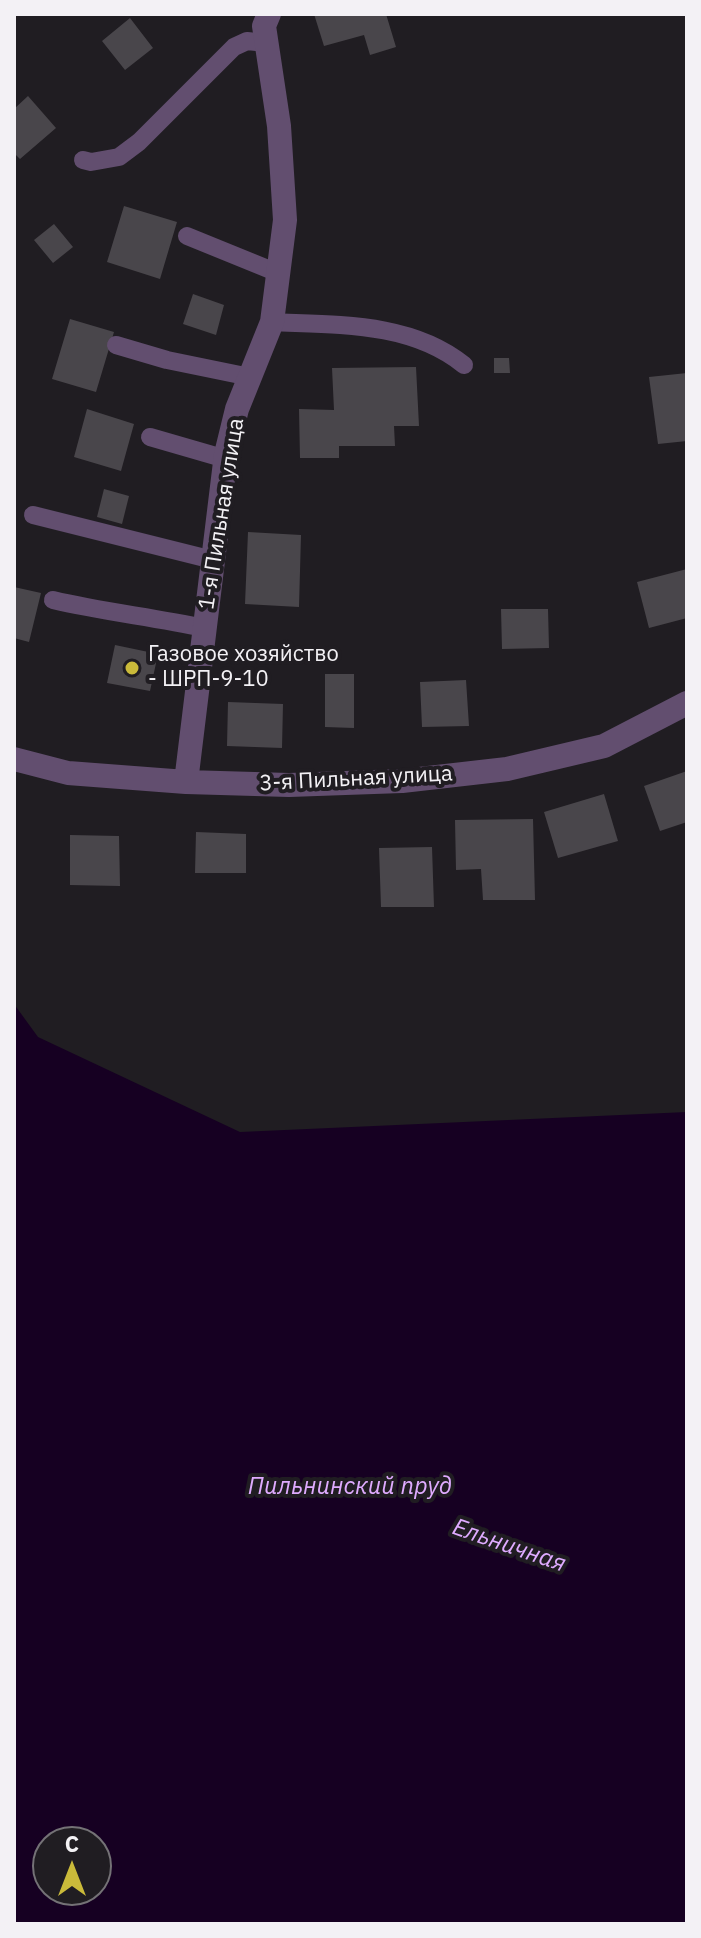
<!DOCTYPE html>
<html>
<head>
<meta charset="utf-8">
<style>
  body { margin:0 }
  #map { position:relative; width:701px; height:1938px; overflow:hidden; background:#201d22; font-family:"IBM Plex Sans",sans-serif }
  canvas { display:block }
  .frame { position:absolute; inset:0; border:16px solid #f3f1f5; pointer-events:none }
  .north { position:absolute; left:32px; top:1826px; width:80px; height:80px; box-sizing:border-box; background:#201d22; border:2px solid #747276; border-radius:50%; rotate:0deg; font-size:22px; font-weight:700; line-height:32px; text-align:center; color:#f3f1f5 }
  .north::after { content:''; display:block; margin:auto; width:28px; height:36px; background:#caba3a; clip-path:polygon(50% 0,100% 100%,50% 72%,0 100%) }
</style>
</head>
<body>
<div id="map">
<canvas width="701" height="1938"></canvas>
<div class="frame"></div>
<div class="north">С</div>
</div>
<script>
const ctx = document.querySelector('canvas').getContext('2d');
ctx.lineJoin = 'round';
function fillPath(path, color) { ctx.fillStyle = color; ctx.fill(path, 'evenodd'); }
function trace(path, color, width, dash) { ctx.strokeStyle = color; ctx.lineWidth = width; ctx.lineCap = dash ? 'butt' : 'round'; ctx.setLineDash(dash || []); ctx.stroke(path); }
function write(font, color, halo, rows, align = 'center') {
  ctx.font = font + ' "IBM Plex Sans",sans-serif'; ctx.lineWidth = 8; ctx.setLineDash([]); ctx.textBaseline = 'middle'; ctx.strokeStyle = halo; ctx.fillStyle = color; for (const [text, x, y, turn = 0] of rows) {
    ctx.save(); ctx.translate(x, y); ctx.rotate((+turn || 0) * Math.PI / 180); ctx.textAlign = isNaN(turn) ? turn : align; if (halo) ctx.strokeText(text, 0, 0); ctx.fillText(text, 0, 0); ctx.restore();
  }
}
fillPath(new Path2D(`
  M14,1004L38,1037L240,1132L687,1112V1924H14ZM48,1842H96V1890H48Z`), '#160022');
fillPath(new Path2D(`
  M314,14H386L396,47L370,55L364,35L324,46Z
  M130,18L153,48L125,70L102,41Z
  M28,96L56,128L20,159L14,153V109Z
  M124,206L177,222L160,279L107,262Z
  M54,224L73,247L53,263L34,240Z
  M193,294L224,305L216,335L183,324Z
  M70,319L114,332L96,392L52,379Z
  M494,358H509L510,373H494Z
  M416,367L419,426H394L395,446H339V458H300L299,409L334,410L332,368Z
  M687,373V441L658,444L649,377Z
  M87,409L134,424L121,471L74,457Z
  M104,489L129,496L122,524L97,517Z
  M248,532L301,535L299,607L245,604Z
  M687,569V618L649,628L637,582Z
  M14,587L41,593L29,642L14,638Z
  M501,609H548L549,648L502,649Z
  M115,645L158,654L150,691L107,683Z
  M325,674H354V728L325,727Z
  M466,680L469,726L422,727L420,682Z
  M228,702L283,704L282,748L227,746Z
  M687,771V822L660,831L644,786Z
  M604,794L618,841L558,858L544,812Z
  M533,819L535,900H483L481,869L456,870L455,820Z
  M196,832L246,834V873H195Z
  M70,835L119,836L120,886L70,885Z
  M432,847L434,907H381L379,848Z`), '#49464b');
trace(new Path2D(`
  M83,160L91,162L119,157L139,142L234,47L247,41L266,43
  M187,236L278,273
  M272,322C338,325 411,322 464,365
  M116,345L167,360L250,377
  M150,437L226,459
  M33,515L213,560
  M53,600C103,612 154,617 204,628`), '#624e6f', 18);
trace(new Path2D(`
  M14,759L68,773L186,782L289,785L402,781L507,769L604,746L687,703
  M186,782L226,454L237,409L272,322L285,220L279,126L264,26L269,14`), '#624e6f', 24);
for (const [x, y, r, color] of [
  [132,668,8,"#caba3a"]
]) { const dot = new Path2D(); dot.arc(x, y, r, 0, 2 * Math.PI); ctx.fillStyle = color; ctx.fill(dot); trace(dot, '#201d22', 3); }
write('22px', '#f3f1f5', '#201d22', [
  ["1-я Пильная улица",222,514,-81],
  ["3-я Пильная улица",356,779,-3]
]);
write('22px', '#f3f1f5', '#201d22', [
  ["Газовое хозяйство",148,655],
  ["- ШРП-9-10",148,680]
], 'left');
write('italic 24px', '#dfabff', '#201d22', [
  ["Пильнинский пруд",350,1487],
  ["Ельничная",509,1546,19]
]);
</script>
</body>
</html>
